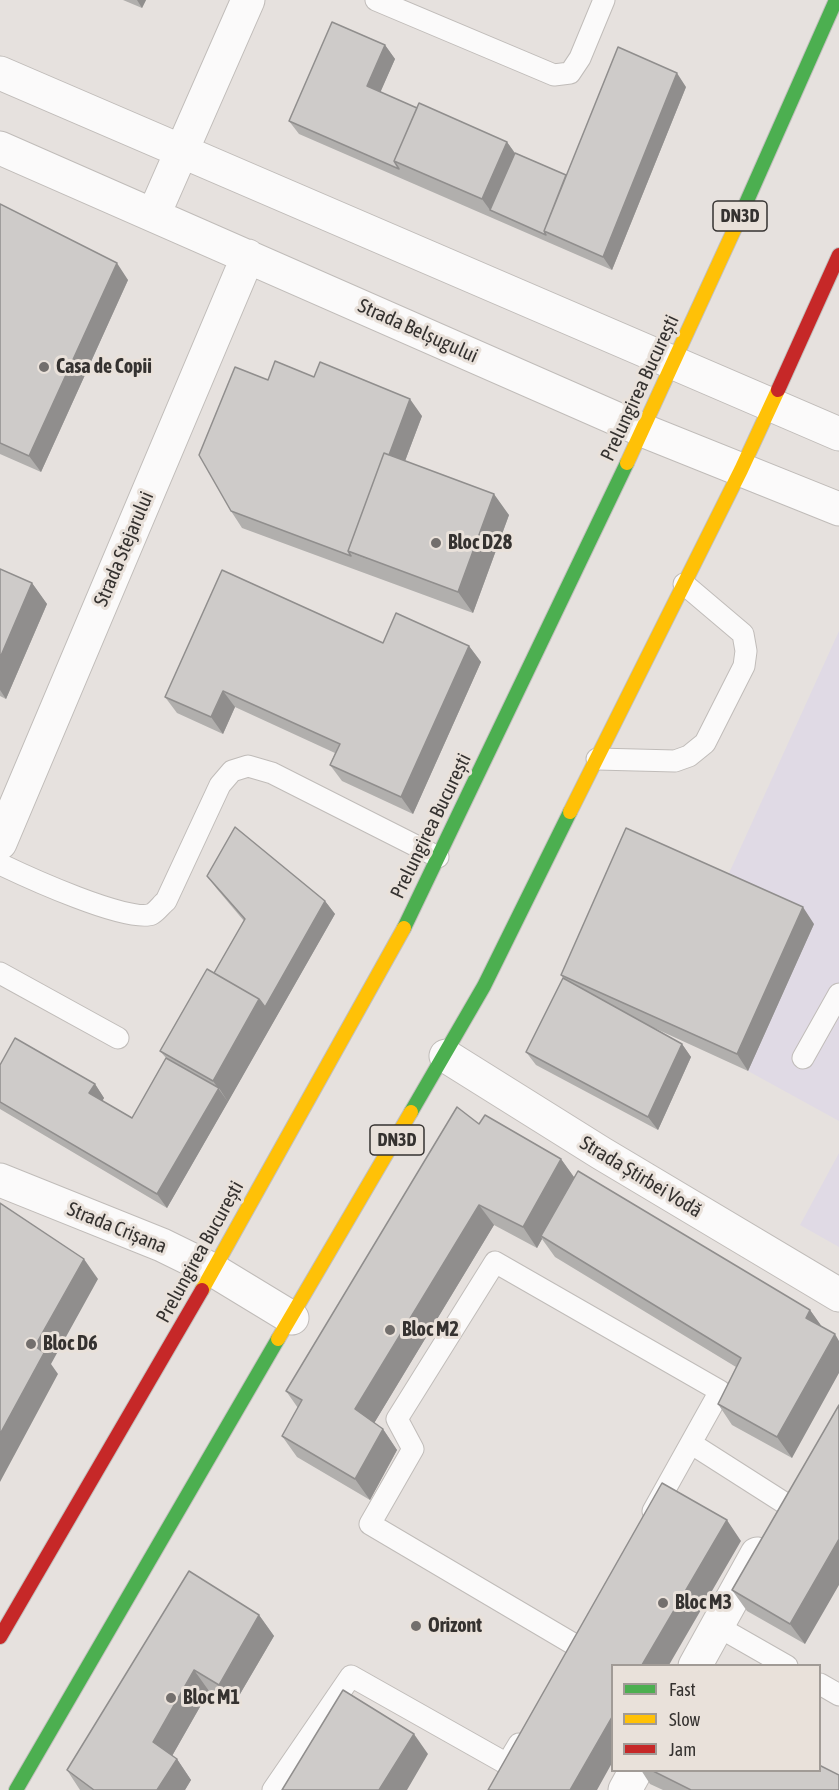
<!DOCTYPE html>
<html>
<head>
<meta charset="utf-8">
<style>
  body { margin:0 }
  #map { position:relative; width:839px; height:1790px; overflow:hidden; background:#e6e1de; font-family:"Asap Condensed",sans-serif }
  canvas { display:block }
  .legend { position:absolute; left:611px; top:1664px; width:210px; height:108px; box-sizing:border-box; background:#e9e1da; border:2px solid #a19b96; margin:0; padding:8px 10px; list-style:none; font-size:18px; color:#353230 }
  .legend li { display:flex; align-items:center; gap:12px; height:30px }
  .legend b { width:30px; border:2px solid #a19b96 }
</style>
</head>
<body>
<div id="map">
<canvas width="839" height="1790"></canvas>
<ul class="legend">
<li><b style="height:8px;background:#4caf50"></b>Fast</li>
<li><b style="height:8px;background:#ffc107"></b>Slow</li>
<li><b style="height:8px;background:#c62828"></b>Jam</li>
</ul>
</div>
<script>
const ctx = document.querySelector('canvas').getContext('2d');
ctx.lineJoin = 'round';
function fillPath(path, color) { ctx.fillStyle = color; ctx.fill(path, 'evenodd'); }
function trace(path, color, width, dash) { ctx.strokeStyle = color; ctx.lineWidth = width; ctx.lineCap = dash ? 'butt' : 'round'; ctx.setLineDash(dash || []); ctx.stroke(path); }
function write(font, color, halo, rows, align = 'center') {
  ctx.font = font + ' "Asap Condensed",sans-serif'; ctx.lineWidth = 6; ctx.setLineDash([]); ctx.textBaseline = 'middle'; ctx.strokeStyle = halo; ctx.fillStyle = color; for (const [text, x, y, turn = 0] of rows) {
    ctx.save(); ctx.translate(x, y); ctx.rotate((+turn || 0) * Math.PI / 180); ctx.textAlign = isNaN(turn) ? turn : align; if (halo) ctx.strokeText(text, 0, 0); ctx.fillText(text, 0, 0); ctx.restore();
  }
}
fillPath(new Path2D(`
  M839,631V1121L748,1071L725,882Z
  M839,1153V1247L800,1225Z`), '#e0dae5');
const lane = new Path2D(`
  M376,0L554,75L570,73L580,58L604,0
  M597,759L675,761L689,756L705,743L744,666L746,651L743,634L684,584
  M0,864C25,876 129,924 152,914C157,911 162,904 166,901L220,785L232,771L248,766L272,773L438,857
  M0,973L118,1038
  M803,1058L839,994
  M692,1444L786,1504
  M717,1626L787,1666
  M575,1645L370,1524L413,1449L397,1419L495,1262L720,1391L653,1511
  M820,1684L839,1695
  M273,1790L351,1676L507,1764L519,1744`);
const street = new Path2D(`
  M0,73L839,434
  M0,148L642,430L839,509
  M154,214L248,0
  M0,843L248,256
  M446,1056L601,1153L839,1295
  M0,1180L162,1245L213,1270L292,1318
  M695,1666L757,1554
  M625,1790L636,1770`);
const fast = new Path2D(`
  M735,228L836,0
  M404,928L627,463
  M411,1112L484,986L570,812
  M16,1790L278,1339`);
const slow = new Path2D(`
  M627,463L735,228
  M570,812L741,470L778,390
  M202,1290L404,928
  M278,1339L411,1112`);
const jam = new Path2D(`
  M778,390L839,255
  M0,1637L202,1290`);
trace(lane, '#c0bcb9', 23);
trace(street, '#c0bcb9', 35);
trace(fast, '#c2c0be', 16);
trace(slow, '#c2c0be', 16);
trace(jam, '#c2c0be', 16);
trace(lane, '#fbfafa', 21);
trace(street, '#fbfafa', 33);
trace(fast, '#4caf50', 14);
trace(slow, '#ffc107', 14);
trace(jam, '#c62828', 14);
fillPath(new Path2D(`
  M123,0H146L142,8Z
  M385,45L395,59L380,92L417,108L507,142L515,153L566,175L686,87L612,270L299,134L289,121Z
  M0,204L128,280L41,472L0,454Z
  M314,377L422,416L405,461L509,515L473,613L242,528L231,511L268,380Z
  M0,569L32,583L47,604L6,699L0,696Z
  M383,643L469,646L481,662L413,814L342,781L330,765L335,753L235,707L223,734L177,713L165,697Z
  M207,876L325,901L335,914L167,1208L0,1109V1065L95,1084L104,1098L102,1101L132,1118L166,1058L160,1051L214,973L244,921L217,889Z
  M814,924L748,1071L652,1027L682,1044L691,1057L658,1130L536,1065L526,1052L563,978L561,975Z
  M479,1124L561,1159L574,1177L810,1310L822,1327L792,1458L732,1425L718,1404L736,1367L555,1257L542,1239L537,1248L494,1225L374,1423L383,1429L397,1450L370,1500L297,1457L282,1436L298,1408L286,1391Z
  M839,1405L805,1644L747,1611L732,1590Z
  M259,1615L274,1636L233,1706L209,1691L172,1756L177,1759L191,1780L185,1790H80L67,1770Z
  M641,1770H819L839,1790H663L650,1784Z`), '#b1afad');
fillPath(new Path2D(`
  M137,0H146L142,8Z
  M385,45L395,59L377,100L367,86Z
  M677,73L686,87L612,270L603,257Z
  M507,142L521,162L490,210L482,199Z
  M117,263L128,280L41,472L29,456Z
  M410,399L422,416L368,559L352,553Z
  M494,494L509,515L473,613L458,592Z
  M32,583L47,604L6,699L0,690V658Z
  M469,646L481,662L413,814L401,797Z
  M223,691L235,707L223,734L211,717Z
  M325,901L335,914L228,1102L213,1081L259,999Z
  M803,907L814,924L748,1071L737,1054Z
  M682,1044L691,1057L658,1130L648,1117Z
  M95,1084L104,1098L99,1107L89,1093Z
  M219,1088L228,1102L167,1208L157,1194Z
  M561,1159L576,1180L541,1236L542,1239L537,1248L523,1227Z
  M479,1205L494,1225L370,1430L355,1409Z
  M84,1259L98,1279L51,1364L58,1374L0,1482V1434L35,1346Z
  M810,1310L825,1331L806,1318Z
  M835,1334L839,1341V1373L792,1458L777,1437Z
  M383,1429L397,1450L370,1500L355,1479Z
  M727,1520L741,1541L669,1665H642Z
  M839,1539V1585L805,1644L790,1624Z
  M259,1615L274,1636L233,1706L219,1685Z
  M194,1670L209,1691L168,1763L153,1742Z
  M612,1717V1763L597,1790H570Z
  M414,1734L428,1754L407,1790H379Z
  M177,1759L191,1780L185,1790H157Z`), '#908e8d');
const building = new Path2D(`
  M332,22L385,45L367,86L417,108L394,161L399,169L289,121Z
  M618,47L677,73L603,257L544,231Z
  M419,103L507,142L482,199L394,161Z
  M515,153L566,175L544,231L546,235L490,210Z
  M0,204L117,263L29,456L0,443Z
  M275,361L314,377L320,362L410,399L389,455L384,453L348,551L351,556L231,511L199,455L235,367L268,380Z
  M384,453L494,494L458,592L348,551Z
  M0,569L32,583L0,658Z
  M222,570L383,643L396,613L469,646L401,797L330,765L340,744L223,691L211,717L165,697Z
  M235,827L325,901L265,1007L259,999L214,973L245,919L207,876Z
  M626,828L803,907L737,1054L561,975Z
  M207,969L259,999L213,1081L160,1051Z
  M563,978L682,1044L648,1117L526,1052Z
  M15,1038L95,1084L89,1093L132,1118L166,1058L219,1088L157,1194L0,1102V1065Z
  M457,1107L479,1124L485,1115L561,1159L523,1227L479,1205L355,1409L383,1429L355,1479L282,1436L302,1400L286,1391Z
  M578,1171L810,1310L806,1318L835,1334L777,1437L718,1404L741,1358L541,1236Z
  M0,1203L84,1259L35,1346L44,1353L0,1434Z
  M839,1405V1539L790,1624L732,1590Z
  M662,1483L727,1520L642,1665H612V1717L570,1790H488Z
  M189,1571L259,1615L219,1685L194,1670L153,1742L177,1759L157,1790H94L67,1770Z
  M343,1690L414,1734L379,1790H282Z
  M819,1765L839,1775V1790H691L651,1770H819Z`);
fillPath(building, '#cecbc9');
trace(building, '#908e8d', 1.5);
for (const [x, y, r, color] of [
  [44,367,6,"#736f6d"],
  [436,543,6,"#736f6d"],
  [390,1330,6,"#736f6d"],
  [31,1344,6,"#736f6d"],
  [663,1603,6,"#736f6d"],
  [416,1626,6,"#736f6d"],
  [171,1698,6,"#736f6d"]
]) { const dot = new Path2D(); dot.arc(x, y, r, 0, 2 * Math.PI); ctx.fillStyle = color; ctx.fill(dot); trace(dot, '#e9e1da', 2); }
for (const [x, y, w] of [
  [740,216,54],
  [397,1140,54]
]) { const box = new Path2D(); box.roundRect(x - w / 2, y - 15, w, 30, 4.5); ctx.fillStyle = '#e9e1da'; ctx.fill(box); trace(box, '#353230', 1.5); }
write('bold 18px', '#353230', null, [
  ["DN3D",740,216],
  ["DN3D",397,1140]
]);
write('20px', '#353230', '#e9e1da', [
  ["Strada Belșugului",418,331,24],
  ["Prelungirea București",640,388,-65],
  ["Strada Stejarului",124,549,-67],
  ["Prelungirea București",431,826,-64],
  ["Strada Știrbei Vodă",641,1177,31],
  ["Strada Crișana",117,1228,22],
  ["Prelungirea București",200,1252,-61]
]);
write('bold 20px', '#353230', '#e9e1da', [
  ["Casa de Copii",56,367],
  ["Bloc D28",448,543],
  ["Bloc M2",402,1330],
  ["Bloc D6",43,1344],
  ["Bloc M3",675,1603],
  ["Orizont",428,1626],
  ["Bloc M1",183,1698]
], 'left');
</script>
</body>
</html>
